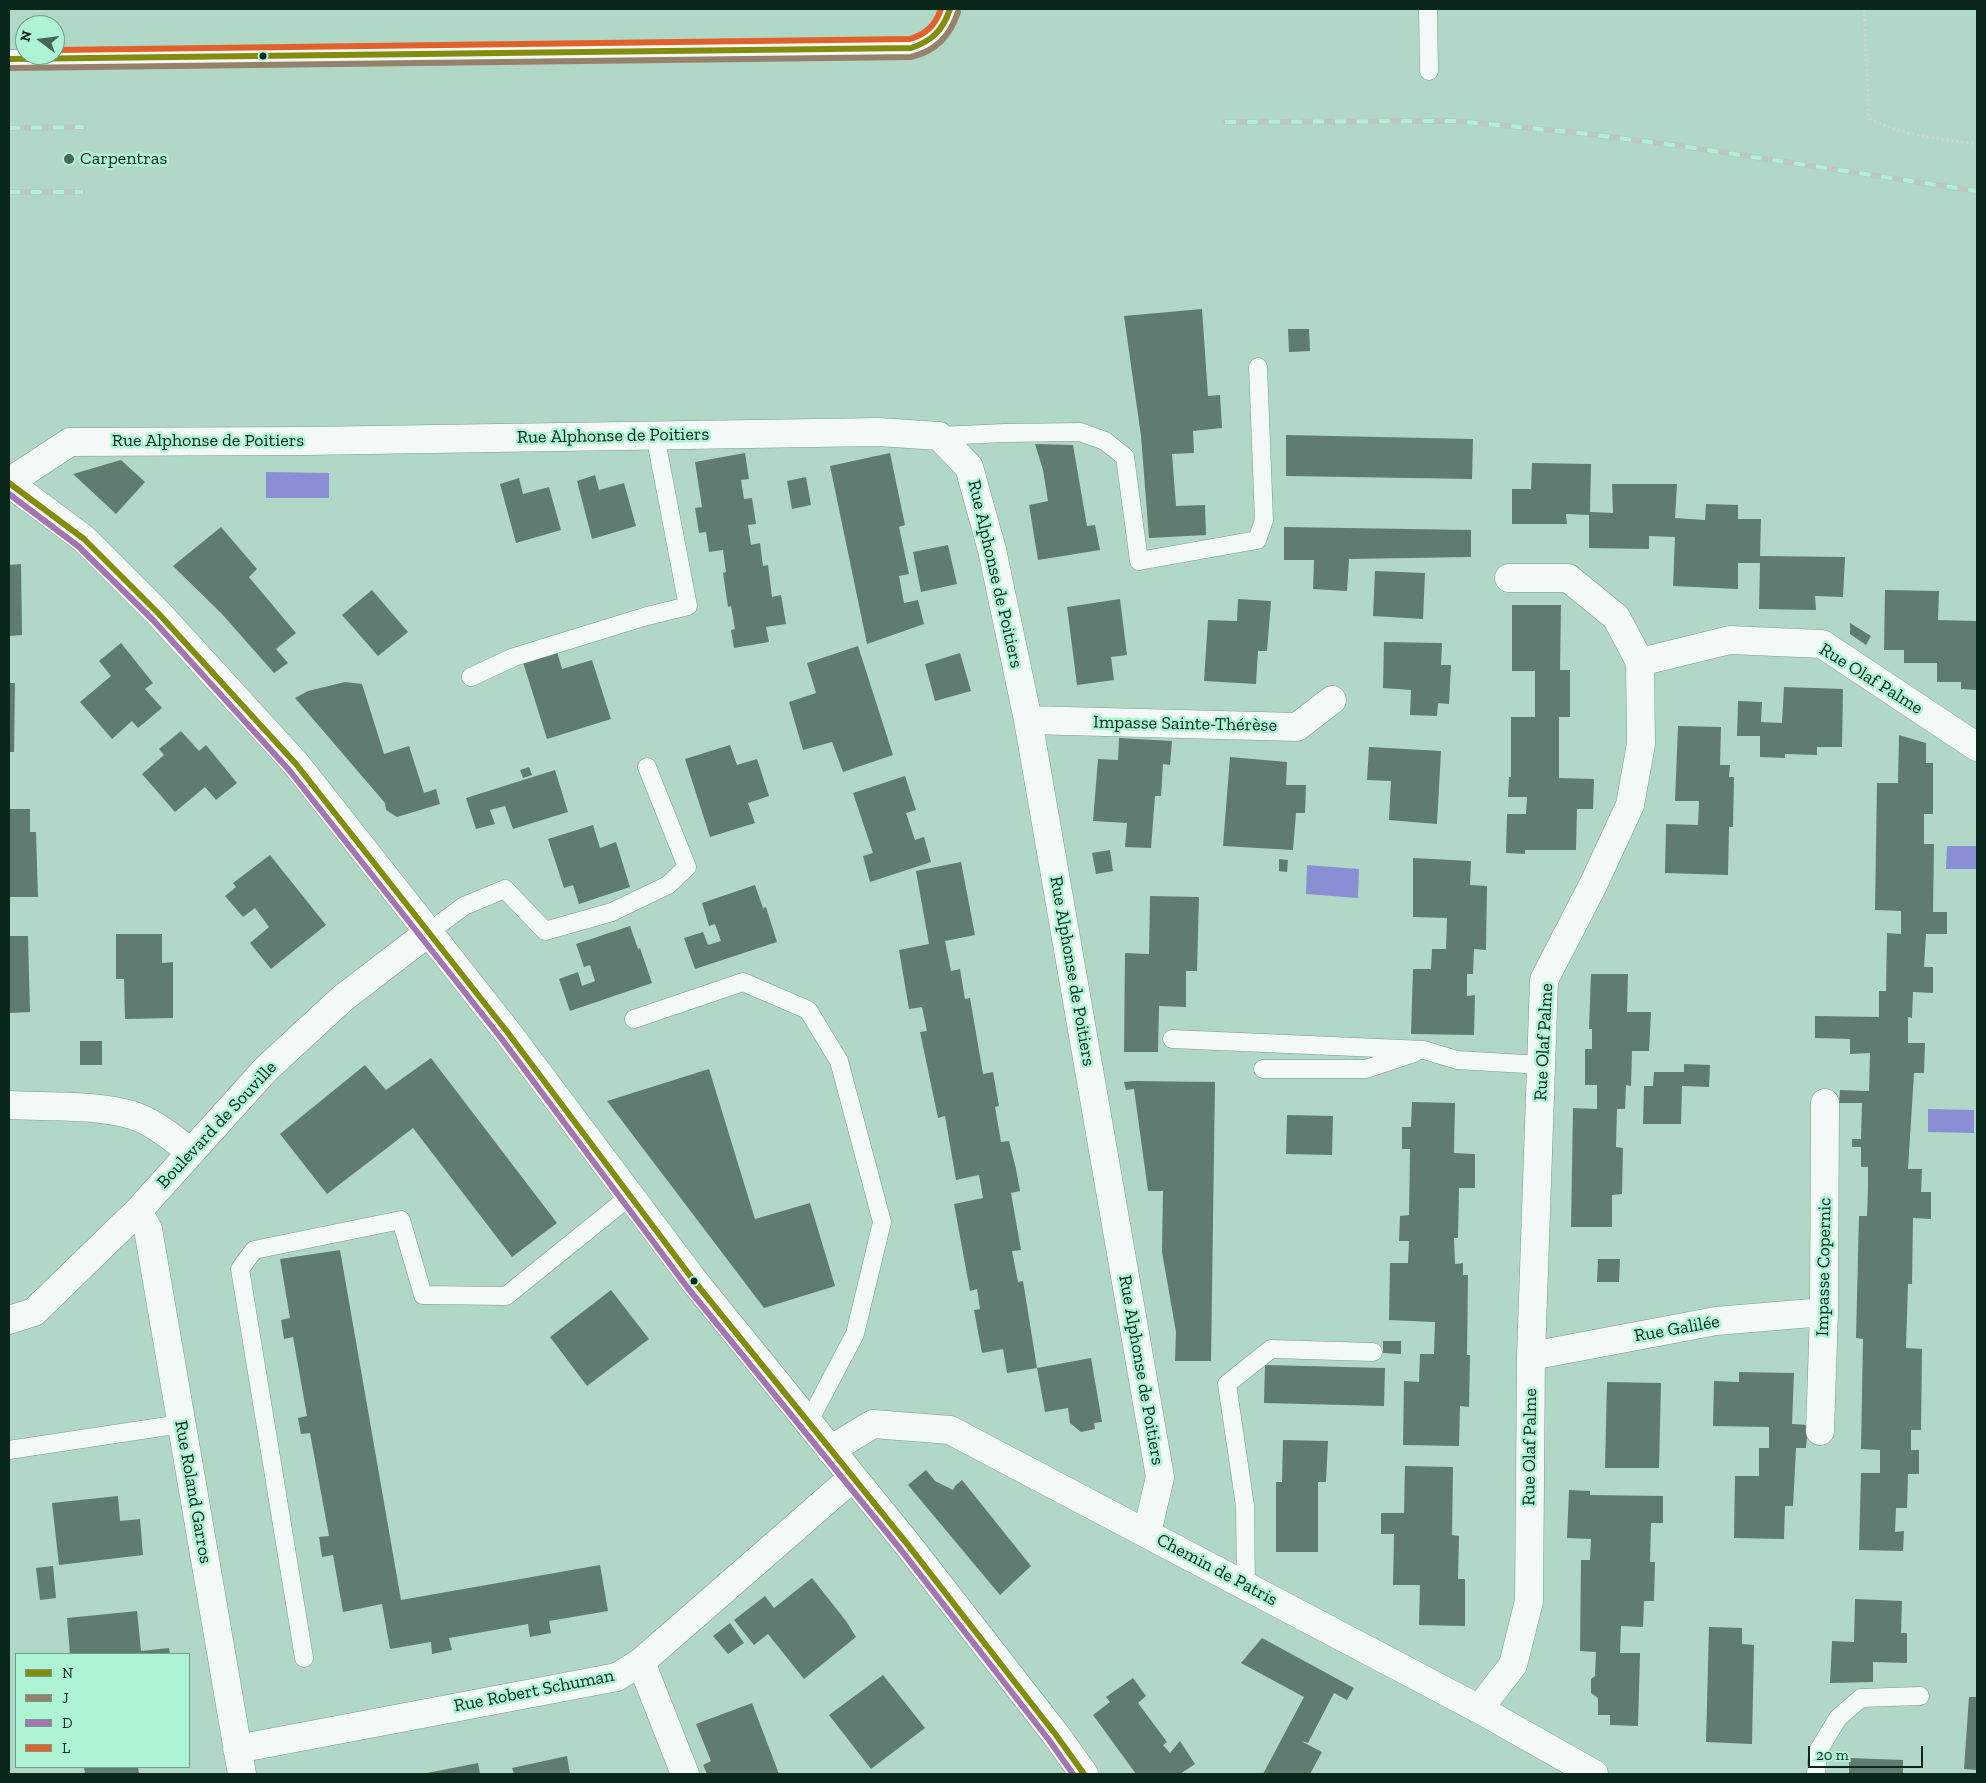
<!DOCTYPE html>
<html>
<head>
<meta charset="utf-8">
<style>
  body { margin:0 }
  #map { position:relative; width:1986px; height:1783px; overflow:hidden; background:#b1d7c6; font-family:"Zilla Slab",serif }
  canvas { display:block }
  .frame { position:absolute; inset:0; border:10px solid #0a271c; pointer-events:none }
  .legend { position:absolute; left:15px; top:1653px; width:175px; height:115px; box-sizing:border-box; background:#aef4d4; border:1px solid #6ca28a; margin:0; padding:6px 9px; list-style:none; font-size:15px; color:#0a271c }
  .legend li { display:flex; align-items:center; gap:10px; height:25px }
  .legend b { width:25px; border:1px solid #6ca28a }
  .north { position:absolute; left:15px; top:15px; width:50px; height:50px; box-sizing:border-box; background:#aef4d4; border:1px solid #6ca28a; border-radius:50%; rotate:285deg; font-size:14px; font-weight:700; line-height:20px; text-align:center; color:#0a271c }
  .north::after { content:''; display:block; margin:auto; width:18px; height:22px; background:#446558; clip-path:polygon(50% 0,100% 100%,50% 72%,0 100%) }
  .scale { position:absolute; left:1808px; top:1746px; width:115px; height:22px; box-sizing:border-box; border:2px solid #0a271c; border-top:0; padding-left:6px; font-size:15px; line-height:18px; white-space:nowrap; color:#0a271c; -webkit-text-stroke:4px #aef4d4; paint-order:stroke }
</style>
</head>
<body>
<div id="map">
<canvas width="1986" height="1783"></canvas>
<div class="frame"></div>
<ul class="legend">
<li><b style="height:6px;background:#848c0e"></b>N</li>
<li><b style="height:6px;background:#96826a"></b>J</li>
<li><b style="height:6px;background:#a475ae"></b>D</li>
<li><b style="height:6px;background:#e2612b"></b>L</li>
</ul>
<div class="north">N</div>
<div class="scale">20 m</div>
</div>
<script>
const ctx = document.querySelector('canvas').getContext('2d');
ctx.lineJoin = 'round';
function fillPath(path, color) { ctx.fillStyle = color; ctx.fill(path, 'evenodd'); }
function trace(path, color, width, dash) { ctx.strokeStyle = color; ctx.lineWidth = width; ctx.lineCap = dash ? 'butt' : 'round'; ctx.setLineDash(dash || []); ctx.stroke(path); }
function write(font, color, halo, rows, align = 'center') {
  ctx.font = font + ' "Zilla Slab",serif'; ctx.lineWidth = 5; ctx.setLineDash([]); ctx.textBaseline = 'middle'; ctx.strokeStyle = halo; ctx.fillStyle = color; for (const [text, x, y, turn = 0] of rows) {
    ctx.save(); ctx.translate(x, y); ctx.rotate((+turn || 0) * Math.PI / 180); ctx.textAlign = isNaN(turn) ? turn : align; if (halo) ctx.strokeText(text, 0, 0); ctx.fillText(text, 0, 0); ctx.restore();
  }
}
fillPath(new Path2D(`
  M266,472L329,473V498H266Z
  M1947,846H1977V869H1946Z
  M1307,865L1359,869L1358,898L1306,894Z
  M1928,1109L1974,1110V1133L1928,1132Z`), '#8a8fd5');
fillPath(new Path2D(`
  M1202,309L1208,396L1220,395L1222,428L1193,431L1194,453L1172,454L1176,506L1205,505L1206,535L1149,538L1141,436L1124,316Z
  M1288,329H1309L1310,351L1289,352Z
  M1286,435L1473,439L1472,479L1286,476Z
  M1035,444L1073,445L1087,526L1095,525L1100,550L1038,560L1029,505L1048,501L1043,470Z
  M745,453L749,479L741,480L744,499L752,498L756,524L748,525L751,545L760,543L763,566L768,565L772,597L781,595L786,624L766,627L769,642L734,648L731,630L735,629L731,606L728,607L723,573L726,572L723,550L709,552L706,532L699,533L695,508L702,507L695,462Z
  M890,453L905,525L899,527L909,574L899,576L904,603L918,600L924,624L867,644L830,466Z
  M121,460L145,482L116,514L73,474Z
  M1532,463L1591,464L1590,512L1613,513L1612,484H1677L1675,518L1705,520L1706,504L1738,505V519H1761L1760,556L1845,557L1843,597L1815,596L1816,610L1759,609L1760,563H1738V589L1673,586L1675,537L1649,536V549L1589,548V515L1566,514L1567,524H1512V489H1531Z
  M595,475L599,490L624,483L636,526L592,539L577,481Z
  M806,477L811,505L792,509L787,481Z
  M519,478L523,494L549,487L561,530L516,543L500,484Z
  M221,527L257,569L249,577L296,633L276,649L288,663L274,673L222,614L173,566Z
  M1284,527L1471,530V557L1349,559L1347,591L1313,589L1314,560H1284Z
  M948,545L957,584L921,592L913,552Z
  M21,564L22,635L9,636V565Z
  M1375,571L1425,573L1423,619L1373,616Z
  M372,590L408,632L378,656L342,615Z
  M1885,590L1939,591L1938,620L1977,621V690L1961,689V682H1937V663H1904V650H1884Z
  M1120,599L1127,655L1111,657L1114,680L1077,685L1067,607Z
  M1238,599L1271,601L1267,651H1258L1256,684L1204,681L1208,620L1237,621Z
  M1512,605H1561L1560,670H1570V717H1559V778L1594,779L1593,809H1577L1576,850H1525V854L1506,853L1507,814H1526L1527,797H1508L1509,777H1511V717H1535V671H1512Z
  M1850,623L1871,636L1866,645L1850,634Z
  M1384,642L1442,643L1441,665H1451L1449,704L1438,703L1437,716L1410,715L1411,690L1383,688Z
  M121,643L153,683L145,689L162,708L138,728L132,721L112,739L80,702L111,676L99,661Z
  M858,646L893,755L843,772L832,742L803,750L789,702L816,693L807,663Z
  M556,648L562,669L592,660L611,719L547,739L522,659Z
  M960,653L971,691L935,701L925,664Z
  M345,682L362,684L384,754L409,746L424,793L436,789L440,804L397,817L386,810L385,803L295,698L308,691Z
  M9,683H15L14,752H9Z
  M1784,687L1843,689L1842,747H1817V755L1785,754V758L1760,757V736H1737L1738,701L1762,702L1761,722L1782,723Z
  M1678,726L1721,727L1720,765H1730L1729,777H1734L1733,827H1729L1728,875L1665,873L1666,824L1698,825L1699,801H1675Z
  M181,731L199,751L206,745L237,783L216,800L205,787L175,812L142,774L164,755L159,749Z
  M1899,735L1926,743V763H1933V814H1924V844H1934L1933,912H1947V934H1926L1924,967H1933V993L1913,992L1912,1018L1908,1017V1043H1925L1924,1073H1914L1908,1169H1922L1921,1192H1931V1219L1913,1218L1912,1284H1908L1906,1348L1922,1349L1921,1430H1911V1450H1919V1474H1908L1907,1508H1896L1895,1532L1904,1531L1903,1551L1859,1550L1861,1473H1880V1450L1861,1449L1863,1339L1856,1338L1859,1216H1867L1868,1189V1167H1861V1147H1852V1139H1861L1862,1103H1839L1840,1090L1869,1091L1870,1053L1850,1054V1039L1815,1038V1016L1879,1017V991H1886L1887,933L1901,934V911L1875,910L1877,783H1898Z
  M1119,738L1172,741L1170,765L1163,764L1161,796H1155L1151,848L1125,847L1127,823L1093,821L1098,759L1118,760Z
  M730,745L737,765L757,759L769,796L748,803L755,823L710,837L685,759Z
  M1369,747L1441,751L1437,824L1389,820L1391,781L1367,780Z
  M1230,757L1287,762L1286,785H1306L1305,813H1296L1293,850L1223,846Z
  M529,767L532,775L523,778L520,770Z
  M555,770L568,812L513,829L505,806L490,810L495,824L476,829L466,798Z
  M905,776L916,810L906,813L915,840L924,837L931,862L870,882L863,856L873,853L853,793Z
  M9,809H30V832H36L38,897H9Z
  M593,825L600,848L616,842L630,887L579,904L573,885L564,888L548,839Z
  M1110,850L1113,871L1096,874L1092,853Z
  M270,855L326,925L271,969L250,943L269,927L255,908L243,917L225,896L236,887L233,883Z
  M1413,858L1471,861L1470,885L1487,886L1486,950L1474,949L1473,974H1467V996L1475,995L1474,1035L1411,1034L1413,969H1431L1432,949H1446L1447,918L1413,917Z
  M1279,859L1288,860L1287,872L1279,871Z
  M961,862L975,935L945,941L951,971L960,969L965,999L970,998L983,1074L993,1072L999,1106L995,1107L1001,1142L1009,1141L1016,1169L1020,1191L1011,1193L1021,1250L1012,1251L1018,1282L1023,1281L1037,1368L1091,1358L1102,1422L1094,1423L1095,1429L1081,1432L1070,1423L1068,1408L1045,1412L1037,1368L1007,1373L1003,1349L982,1353L974,1310L980,1309L977,1289L970,1291L954,1204L983,1198L979,1175L956,1180L945,1116L938,1118L920,1032L927,1031L922,1007L909,1009L899,950L929,944L916,871Z
  M755,885L763,908L766,907L777,942L695,969L684,938L703,932L708,945L721,941L715,924L709,926L702,903Z
  M1150,896L1199,897L1197,971H1186V1007L1159,1006L1158,1052H1124L1125,953L1149,954Z
  M630,926L638,949L640,948L652,983L570,1011L559,979L578,972L582,986L595,981L590,965L584,967L576,944Z
  M116,934H162V963L173,962V1018L125,1019L124,979H116Z
  M9,936H28L30,1012L9,1013Z
  M1591,974H1628L1627,1012H1651L1649,1051H1632L1631,1086L1626,1085L1625,1109H1617L1616,1147L1623,1148L1622,1194L1612,1195V1227H1571L1573,1108L1597,1109V1085H1585V1049H1592V1029H1589Z
  M80,1041H102V1065H80Z
  M431,1058L557,1223L512,1257L413,1128L327,1194L280,1134L365,1065L386,1090Z
  M1684,1064L1710,1065L1709,1087L1682,1086L1681,1124H1643L1644,1086H1653L1654,1072H1684Z
  M709,1069L755,1219L810,1203L835,1286L764,1308L607,1101Z
  M1133,1081L1215,1082L1211,1361H1175L1176,1332L1162,1252L1163,1191H1148L1134,1089L1126,1090L1124,1082Z
  M1412,1102L1455,1103L1454,1153L1475,1154V1188H1459L1458,1238H1454L1455,1264L1463,1263V1275H1468L1467,1355H1470L1469,1407L1460,1406L1459,1446L1403,1445L1404,1381L1419,1382L1420,1354H1434L1435,1322L1389,1320L1390,1263H1408L1409,1241H1399L1400,1216L1409,1215L1410,1149H1402V1127H1411Z
  M1287,1115L1333,1116L1332,1155L1286,1154Z
  M340,1250L401,1600L600,1565L608,1611L549,1621L551,1633L530,1637L528,1624L449,1638L452,1650L432,1654L431,1642L390,1649L382,1604L343,1612L333,1555L322,1557L319,1537L329,1536L310,1433L301,1434L298,1418L307,1416L293,1337L284,1339L281,1320L290,1318L280,1259Z
  M1598,1259H1620L1619,1282H1597Z
  M611,1290L649,1339L587,1386L550,1337Z
  M1383,1341H1401V1354L1383,1353Z
  M1265,1365L1385,1368L1384,1406L1264,1403Z
  M1739,1372L1794,1373L1792,1424L1808,1425L1806,1448H1796L1793,1506H1785L1784,1539L1734,1538L1735,1476H1759V1448H1769V1427L1713,1426L1714,1381L1739,1382Z
  M1607,1382L1661,1383L1659,1468H1605Z
  M1283,1440L1328,1441L1326,1482H1318V1552H1276V1482H1282Z
  M1405,1466L1453,1467L1452,1535L1459,1536L1458,1579H1465V1626L1419,1625L1420,1585H1393L1394,1534H1381V1513H1404Z
  M926,1470L935,1481L953,1490L955,1486L962,1480L1031,1566L1000,1595L908,1485Z
  M1569,1490L1590,1491V1495L1663,1496V1523H1651L1650,1562H1655L1654,1601H1644L1643,1627L1621,1626L1620,1653H1640L1638,1726L1610,1725V1715H1598V1698L1591,1693V1679L1595,1676L1596,1652L1580,1651L1581,1560H1590L1591,1539L1567,1538Z
  M118,1496L120,1521L140,1519L143,1555L59,1565L52,1503Z
  M53,1566L56,1598L40,1600L36,1568Z
  M812,1578L846,1621L856,1637L804,1679L768,1634L754,1645L734,1620L765,1596L774,1608Z
  M1855,1599L1902,1601L1901,1633H1907V1663L1873,1662V1682L1830,1683L1832,1641L1854,1642Z
  M137,1611L141,1651L169,1648L170,1654H70L67,1618Z
  M730,1623L744,1643L728,1654L713,1636Z
  M1709,1627L1742,1628V1644L1754,1645L1752,1744L1706,1742Z
  M1262,1638L1354,1688L1347,1700L1334,1693L1308,1743L1301,1741L1322,1752L1310,1774H1263L1304,1697L1241,1663Z
  M883,1675L925,1728L871,1769L829,1715Z
  M1133,1678L1146,1696L1138,1703L1167,1742L1163,1745L1170,1753L1180,1741L1195,1764L1180,1774H1136L1093,1715L1110,1702L1106,1697Z
  M1969,1697H1977V1770L1964,1769Z
  M752,1703L779,1774H707L703,1765L711,1761L696,1724Z
  M567,1756L570,1774H514L512,1768Z
  M1849,1758L1903,1760V1774H1849Z
  M478,1763L480,1774H427V1773Z
  M84,1767H138L139,1774H85Z`), '#607c70');
const service = new Path2D(`
  M1428,9L1429,71
  M9,59L911,48C934,41 943,33 950,9
  M939,436L1004,433L1080,432L1105,441L1125,457L1139,561L1257,540L1264,520L1258,367
  M471,677L514,657L647,616L688,606L655,435
  M429,932L464,906L505,889L545,931L612,912L668,885L687,867L647,767
  M634,1019L743,982L808,1010L839,1061L882,1222L855,1334L808,1423
  M1172,1039L1424,1050L1457,1060L1542,1065
  M1263,1069H1366L1414,1053
  M9,1450L181,1424
  M1246,1586L1245,1506L1227,1384L1271,1349L1373,1352
  M304,1658L240,1269L254,1250L401,1220L423,1295L506,1296L630,1196
  M1816,1774L1818,1751L1838,1718L1861,1698L1920,1696`);
const minor = new Path2D(`
  M9,482L70,442L306,441L878,432L939,436L969,467L992,550L1028,720L1160,1477L1147,1533
  M1509,578H1568L1616,617L1640,662
  M1028,720L1297,727L1332,700
  M9,1105C49,1107 93,1104 132,1115C154,1122 172,1138 191,1152
  M138,1211L148,1229L242,1774
  M9,1320L34,1312L138,1211L266,1069L343,998L429,932
  M1531,1356L1716,1321L1824,1312
  M1820,1431L1824,1312L1825,1103
  M830,1450L873,1424L950,1430L1479,1709L1594,1774
  M641,1662L685,1774
  M1479,1709L1513,1665L1529,1601L1531,1356L1544,980L1594,883L1630,805L1641,744L1640,662L1730,640L1822,644L1977,747
  M237,1749L617,1677L641,1662L852,1478`);
const tertiary = new Path2D(`
  M9,483L84,539L159,614L296,764L508,1033L694,1281L908,1545L1056,1735L1084,1774`);
trace(service, '#7d9b8e', 19);
trace(minor, '#7d9b8e', 29);
trace(tertiary, '#7d9b8e', 29);
trace(new Path2D(`
  M1864,9L1869,118C1903,136 1939,139 1977,144`), '#cad6d0', 3, [2.5, 2.5]);
trace(service, '#f3f9f6', 18);
trace(minor, '#f3f9f6', 28);
trace(tertiary, '#f3f9f6', 28);
const rail = new Path2D(`
  M1225,122L1455,121L1571,132L1681,146L1977,191
  M9,128L84,127
  M9,192H83`);
trace(rail, '#bbc7c2', 5.5);
trace(rail, '#aef4d4', 4, [11]);
trace(new Path2D(`
  M9,59L911,48C932,41 943,30 950,9
  M9,483L84,539L159,614L296,764L508,1033L694,1281L908,1545L1056,1735L1084,1774`), '#848c0e', 6);
trace(new Path2D(`
  M9,68L911,57C936,51 950,36 958,12`), '#96826a', 6);
trace(new Path2D(`
  M9,494L78,546L153,620L289,770L501,1038L687,1287L901,1550L1049,1740L1073,1774`), '#a475ae', 6);
trace(new Path2D(`
  M55,50L910,39C926,34 935,26 941,9`), '#e2612b', 6);
for (const [x, y, r, color] of [
  [263,56,4.5,"#0a271c"],
  [69,159,6,"#446558"],
  [694,1281,4.5,"#0a271c"]
]) { const dot = new Path2D(); dot.arc(x, y, r, 0, 2 * Math.PI); ctx.fillStyle = color; ctx.fill(dot); trace(dot, '#aef4d4', 2); }
write('18px', '#0a271c', '#aef4d4', [
  ["Carpentras",80,159]
], 'left');
write('18px', '#0a271c', '#aef4d4', [
  ["Rue Alphonse de Poitiers",613,436,-1],
  ["Rue Alphonse de Poitiers",208,441],
  ["Rue Alphonse de Poitiers",995,574,77],
  ["Rue Olaf Palme",1871,679,32],
  ["Impasse Sainte-Thérèse",1185,724,1],
  ["Rue Alphonse de Poitiers",1072,971,80],
  ["Rue Olaf Palme",1544,1042,-87],
  ["Boulevard de Souville",217,1125,-47],
  ["Impasse Copernic",1824,1267,-89],
  ["Rue Galilée",1677,1329,-10],
  ["Rue Alphonse de Poitiers",1141,1370,80],
  ["Rue Olaf Palme",1530,1447,-89],
  ["Rue Roland Garros",193,1492,80],
  ["Chemin de Patris",1217,1570,28],
  ["Rue Robert Schuman",534,1691,-11]
]);
</script>
</body>
</html>
